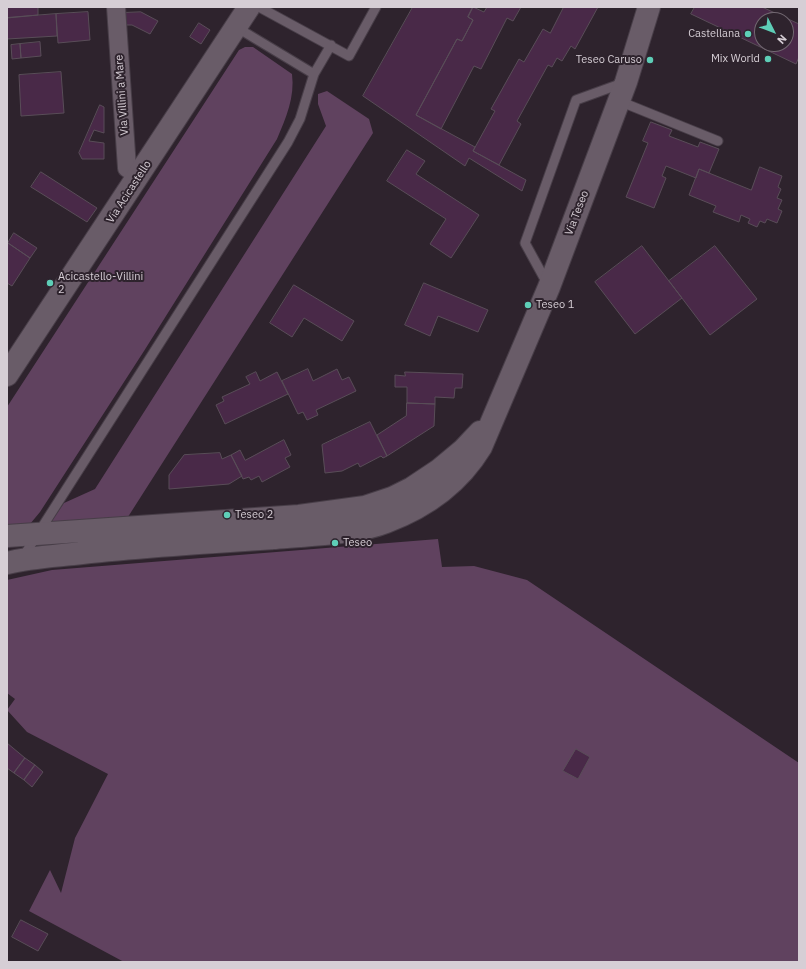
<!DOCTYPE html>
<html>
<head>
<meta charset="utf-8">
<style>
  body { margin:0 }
  #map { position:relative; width:806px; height:969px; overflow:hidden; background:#2e232d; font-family:"IBM Plex Sans",sans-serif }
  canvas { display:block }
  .frame { position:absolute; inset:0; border:8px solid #d6ced5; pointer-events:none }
  .north { position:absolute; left:754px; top:12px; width:40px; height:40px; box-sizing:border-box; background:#2e232d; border:1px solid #716770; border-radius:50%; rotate:132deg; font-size:11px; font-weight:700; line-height:16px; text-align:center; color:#d6ced5 }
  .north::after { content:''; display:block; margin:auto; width:14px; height:18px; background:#5eceb7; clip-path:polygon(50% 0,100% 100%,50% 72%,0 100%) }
</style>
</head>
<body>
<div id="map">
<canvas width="806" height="969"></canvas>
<div class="frame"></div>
<div class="north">N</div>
</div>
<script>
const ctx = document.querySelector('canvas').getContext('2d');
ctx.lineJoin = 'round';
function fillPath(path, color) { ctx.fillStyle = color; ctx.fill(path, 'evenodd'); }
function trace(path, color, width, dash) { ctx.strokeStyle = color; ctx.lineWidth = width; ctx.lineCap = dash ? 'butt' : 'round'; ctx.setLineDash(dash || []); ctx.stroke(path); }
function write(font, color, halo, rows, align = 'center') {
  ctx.font = font + ' "IBM Plex Sans",sans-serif'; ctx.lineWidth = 4; ctx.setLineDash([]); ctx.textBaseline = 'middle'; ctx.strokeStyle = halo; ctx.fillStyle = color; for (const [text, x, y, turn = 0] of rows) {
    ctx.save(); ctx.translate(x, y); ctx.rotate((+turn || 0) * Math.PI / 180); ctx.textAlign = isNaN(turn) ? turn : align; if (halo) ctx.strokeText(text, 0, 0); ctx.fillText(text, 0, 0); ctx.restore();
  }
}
fillPath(new Path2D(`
  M245,47H253L292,74C295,97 286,118 277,139L144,351L40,512L30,524L7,527V407L239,50Z
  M327,91L369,119L373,133L126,520L51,522L64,503L95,489L326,126L318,104V94Z
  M438,539L442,567L474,566L527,580L799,763V962H124L29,911L50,870L61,893L75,838L108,774L27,732L7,710L15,699L7,693V580L52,570Z`), '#60425f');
const building = new Path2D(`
  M7,7H38V15L7,18Z
  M413,7H473L468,17L473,20L462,41L457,39L416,115L475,147L473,151L526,180L522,191L469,158L465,166L363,96Z
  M473,7L484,12L487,7H521L513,21L507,18L481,69L474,66L441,129L416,115L457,39L462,41L473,20L468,17Z
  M564,7H598L575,49L571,46L562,61L557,58L552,67L548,65L517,121L521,124L499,165L473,151L495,111L491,109L519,59L524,62L543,29L550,33Z
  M695,7H762L799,24V57L796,64L691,14ZM762,20H786V44H762Z
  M88,12L90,40L58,43L56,14Z
  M141,12L158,21L150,34L132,25H122V13Z
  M56,14L57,36L7,39V18Z
  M199,23L210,30L201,44L190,37Z
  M40,42L41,56L21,58L20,44Z
  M20,44L21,58L12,59L11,45Z
  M61,72L64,113L21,116L19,75Z
  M100,105L104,107V133L94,130L89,141L104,143V159H82L79,153Z
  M651,122L672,130L669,136L698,147L700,142L719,149L709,173L699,169L696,178L666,166L662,176L666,178L654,208L626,197L648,143L643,141Z
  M407,150L425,161L416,174L479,215L451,258L430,244L446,219L387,181Z
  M760,167L782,176L778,187L781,189L777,198L782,200L778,209L782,211L777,223L767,219L765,223L760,221L757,227L748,223L750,219L741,215L739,222L713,212L716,206L689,195L699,169L751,190Z
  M41,172L97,208L87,222L31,187Z
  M14,233L37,248L30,258L8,243Z
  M8,243L30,258L12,286L7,283Z
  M642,246L682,298L635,334L595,282Z
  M715,246L757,299L710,335L669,281Z
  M424,283L488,310L478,332L438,316L430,336L405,325Z
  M294,285L354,321L342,341L304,318L292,337L270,323Z
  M308,369L313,381L337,369L342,380L349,377L356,391L316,410L318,415L307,420L303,412L298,414L282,381Z
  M256,372L260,381L277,372L288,394L225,424L216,405L224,401L222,397L250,384L246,377Z
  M405,372L463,374L462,388H455L454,398L435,397V404L407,403V387H395V375L405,376Z
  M407,403L435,404L434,426L387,456L377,435L406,416Z
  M370,422L387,456L383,458L381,456L360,467L358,463L342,471L325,473L322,445Z
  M284,440L291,455L285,458L290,467L262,482L259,476L251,480L249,477L243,479L231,455L240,450L245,460Z
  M220,453L222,459L231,455L242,476L229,484L169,489V475L184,455Z
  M7,743L25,758L14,773L7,768Z
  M576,749L590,757L578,779L563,771Z
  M25,758L35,765L24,780L14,773Z
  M35,765L43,772L32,787L24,780Z
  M21,920L48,934L38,951L12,937Z`);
fillPath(building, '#492948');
trace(building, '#594d58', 1);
const lane = new Path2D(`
  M259,7L349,56L376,7
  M236,27L314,74
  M619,101L718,141
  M548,285L525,243L576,100L623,83
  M23,557L288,142L300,119L314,74L331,45`);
const street = new Path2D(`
  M116,7L127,168L139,176`);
const secondary = new Path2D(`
  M7,375L249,7
  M7,536L299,516L365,507L392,498L412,488L439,470L463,450L480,432
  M7,563C31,557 57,556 82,553C146,546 211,542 275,538C308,535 356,534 386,522C426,507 459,483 481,447L549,287L626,82L649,7`);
trace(lane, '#483e48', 11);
trace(street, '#483e48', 20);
trace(secondary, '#483e48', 24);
trace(lane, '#695c68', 9);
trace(street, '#695c68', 18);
trace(secondary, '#695c68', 22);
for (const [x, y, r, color] of [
  [748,34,4,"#5eceb7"],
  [768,59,4,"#5eceb7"],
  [650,60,4,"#5eceb7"],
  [50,283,4,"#5eceb7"],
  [528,305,4,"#5eceb7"],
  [227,515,4,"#5eceb7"],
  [335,543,4,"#5eceb7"]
]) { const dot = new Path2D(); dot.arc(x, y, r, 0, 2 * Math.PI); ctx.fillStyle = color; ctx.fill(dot); trace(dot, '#2e232d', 1.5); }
write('11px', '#d6ced5', '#2e232d', [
  ["Castellana",740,34,"right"],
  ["Mix World",760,59,"right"],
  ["Teseo Caruso",642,60,"right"],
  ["Acicastello-Villini",58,277],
  ["2",58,290],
  ["Teseo 1",536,305],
  ["Teseo 2",235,515],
  ["Teseo",343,543]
], 'left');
write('11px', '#d6ced5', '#2e232d', [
  ["Via Villini a Mare",122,95,-94],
  ["Via Acicastello",129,192,-57],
  ["Via Teseo",577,213,-69]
]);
</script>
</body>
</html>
